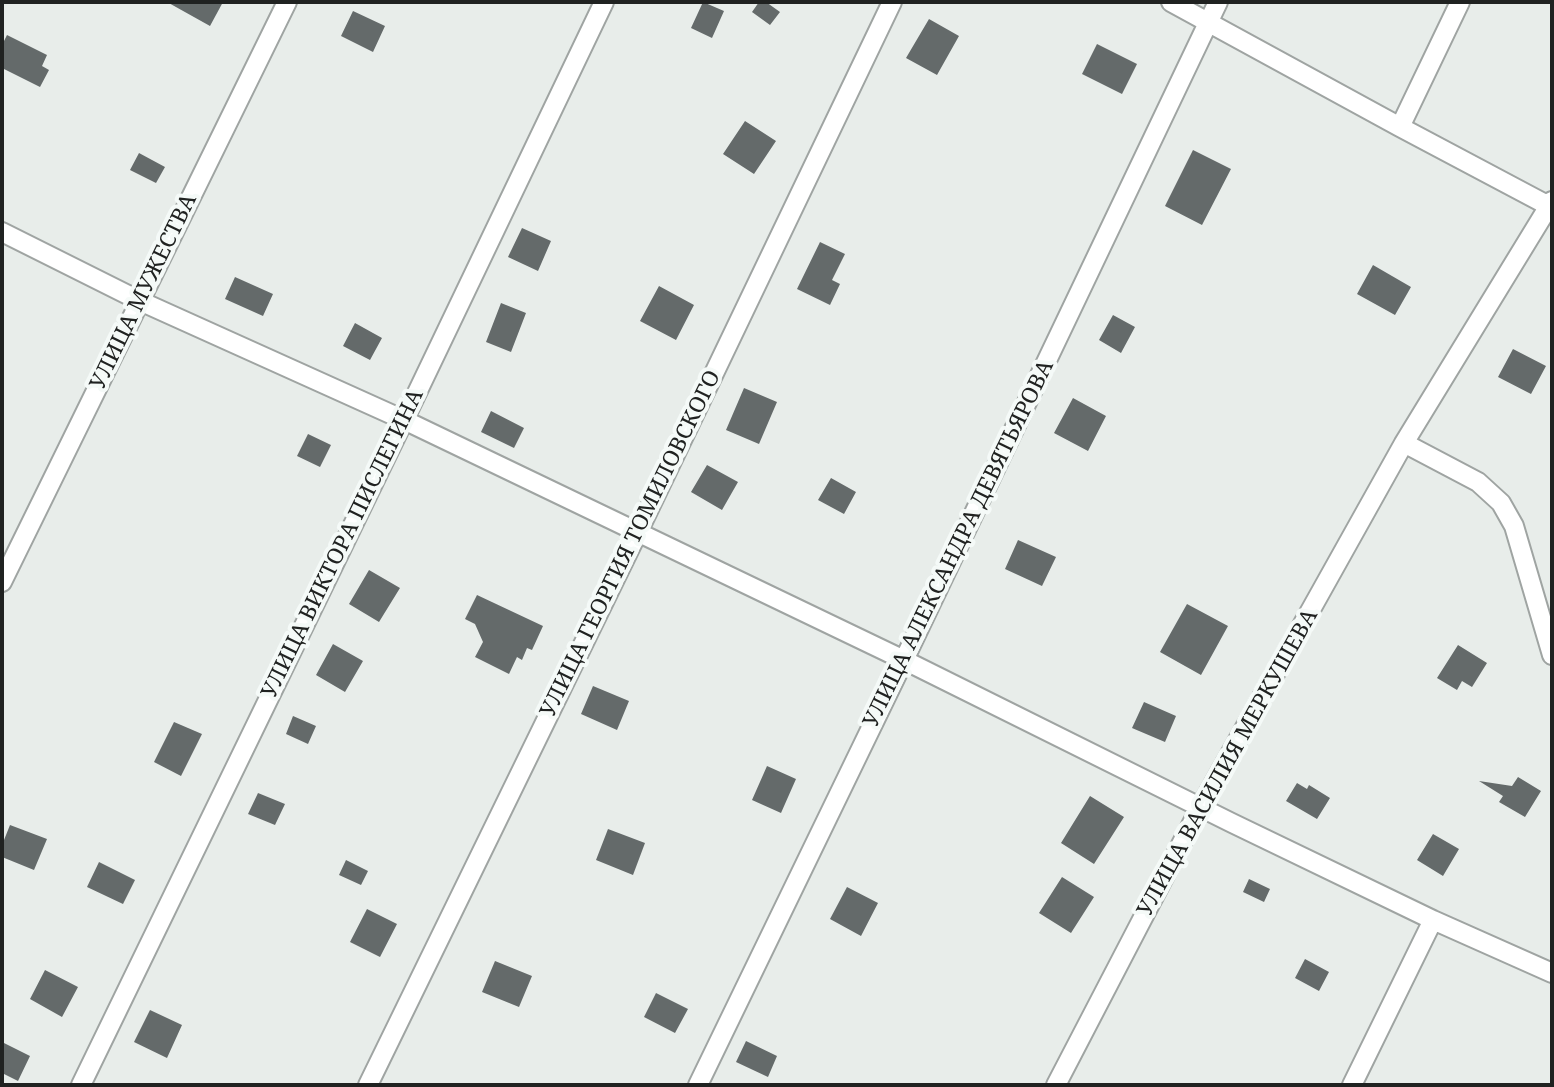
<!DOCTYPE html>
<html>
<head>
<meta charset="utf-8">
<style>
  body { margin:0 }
  #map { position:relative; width:1554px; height:1087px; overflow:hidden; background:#e8edea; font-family:"Noto Serif",serif }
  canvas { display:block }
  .frame { position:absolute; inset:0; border:4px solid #202221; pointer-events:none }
</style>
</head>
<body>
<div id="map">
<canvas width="1554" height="1087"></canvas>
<div class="frame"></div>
</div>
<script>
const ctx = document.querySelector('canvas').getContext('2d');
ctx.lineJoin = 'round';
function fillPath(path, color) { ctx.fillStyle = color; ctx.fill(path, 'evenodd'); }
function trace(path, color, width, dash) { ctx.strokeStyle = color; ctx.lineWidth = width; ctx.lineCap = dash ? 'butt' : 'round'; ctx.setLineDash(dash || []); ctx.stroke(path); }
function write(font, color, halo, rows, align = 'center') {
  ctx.font = font + ' "Noto Serif",serif'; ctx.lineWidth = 8; ctx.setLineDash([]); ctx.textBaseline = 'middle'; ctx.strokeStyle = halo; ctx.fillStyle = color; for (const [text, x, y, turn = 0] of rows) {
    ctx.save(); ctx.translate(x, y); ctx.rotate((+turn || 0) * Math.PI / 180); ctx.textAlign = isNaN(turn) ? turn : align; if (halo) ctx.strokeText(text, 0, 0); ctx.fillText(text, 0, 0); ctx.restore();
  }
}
fillPath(new Path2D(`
  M167,2H223L210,26Z
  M703,2L724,11L712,38L691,28Z
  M759,2H766L780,12L770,25L752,12Z
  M353,11L385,26L373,52L341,36Z
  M929,19L959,36L937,75L906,58Z
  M7,35L47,55L42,66L49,70L40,87L2,68V45Z
  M1097,44L1137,64L1122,94L1082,74Z
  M745,121L776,141L754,174L723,154Z
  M1193,150L1231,169L1202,225L1165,206Z
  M139,153L165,167L156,183L130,170Z
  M522,228L551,241L538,271L508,257Z
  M820,242L845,254L832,280L840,284L830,305L797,289Z
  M1373,265L1411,287L1395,315L1357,294Z
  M235,277L273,294L263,316L225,299Z
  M659,286L694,305L676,340L640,321Z
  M501,303L526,313L511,352L486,342Z
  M1113,315L1135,327L1121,353L1099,340Z
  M355,323L382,338L370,360L343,346Z
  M1513,349L1546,366L1531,394L1498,377Z
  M744,388L777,402L759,444L726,430Z
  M1073,398L1106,416L1088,451L1054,433Z
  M491,411L524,428L514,448L481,432Z
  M308,434L331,445L320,467L297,456Z
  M707,465L738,482L722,510L691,492Z
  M831,478L856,492L844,514L818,500Z
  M1018,540L1056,557L1042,586L1005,569Z
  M369,570L400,588L379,622L349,604Z
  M477,595L543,626L532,650L527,648L522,660L517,657L509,674L475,657L483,642L475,624L465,619Z
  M1187,604L1228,626L1201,675L1160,652Z
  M333,644L363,661L345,692L316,675Z
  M1458,645L1487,663L1472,687L1462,681L1457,690L1437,678Z
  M593,686L629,701L617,730L581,714Z
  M1144,702L1176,716L1165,742L1132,728Z
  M293,716L316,726L308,744L286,734Z
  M174,722L202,734L181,776L154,762Z
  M767,766L796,779L781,813L752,800Z
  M1518,777L1541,791L1525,817L1499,802L1503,796L1479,781L1512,786Z
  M1297,783L1307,789L1309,785L1330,798L1317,819L1286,801Z
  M258,793L285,804L275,825L248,814Z
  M1090,796L1124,817L1094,864L1061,843Z
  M10,825L47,839L34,870L2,857V845Z
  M608,829L645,843L633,875L596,860Z
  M1433,834L1459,849L1443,876L1417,860Z
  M346,860L368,871L361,885L339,875Z
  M99,862L135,880L123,904L87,887Z
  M1062,877L1094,897L1071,933L1039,913Z
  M1249,879L1270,889L1264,902L1243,892Z
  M847,887L878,903L861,936L830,919Z
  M367,909L397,924L380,957L350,942Z
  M1305,959L1329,972L1319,991L1295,978Z
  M495,961L532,976L519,1007L482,992Z
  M45,970L78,987L62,1017L30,999Z
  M656,993L688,1009L675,1033L644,1017Z
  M150,1010L182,1025L167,1058L134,1042Z
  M746,1041L777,1056L768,1077L736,1062Z
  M2,1042L30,1056L18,1081L2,1073Z`), '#646a6a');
const minor = new Path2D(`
  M1171,2L1400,127L1549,206
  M1400,127L1460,2
  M2,232L140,301L404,420L904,660L1232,823L1433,920L1552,973
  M1404,443L1478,482L1501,503L1514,526L1552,655
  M2,582L287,2
  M81,1085L404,420L604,2
  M368,1085L638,532L892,2
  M698,1085L904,660L1218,2
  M1056,1085L1200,808L1404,443L1552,201
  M1352,1085L1433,920`);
trace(minor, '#9fa4a2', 22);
trace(minor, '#fff', 18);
write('22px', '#202221', '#f5faf8', [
  ["УЛИЦА МУЖЕСТВА",144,292,-64],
  ["УЛИЦА ВИКТОРА ПИСЛЕГИНА",343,544,-64],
  ["УЛИЦА ГЕОРГИЯ ТОМИЛОВСКОГО",631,544,-64],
  ["УЛИЦА АЛЕКСАНДРА ДЕВЯТЬЯРОВА",959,544,-64],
  ["УЛИЦА ВАСИЛИЯ МЕРКУШЕВА",1228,763,-61]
]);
</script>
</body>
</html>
